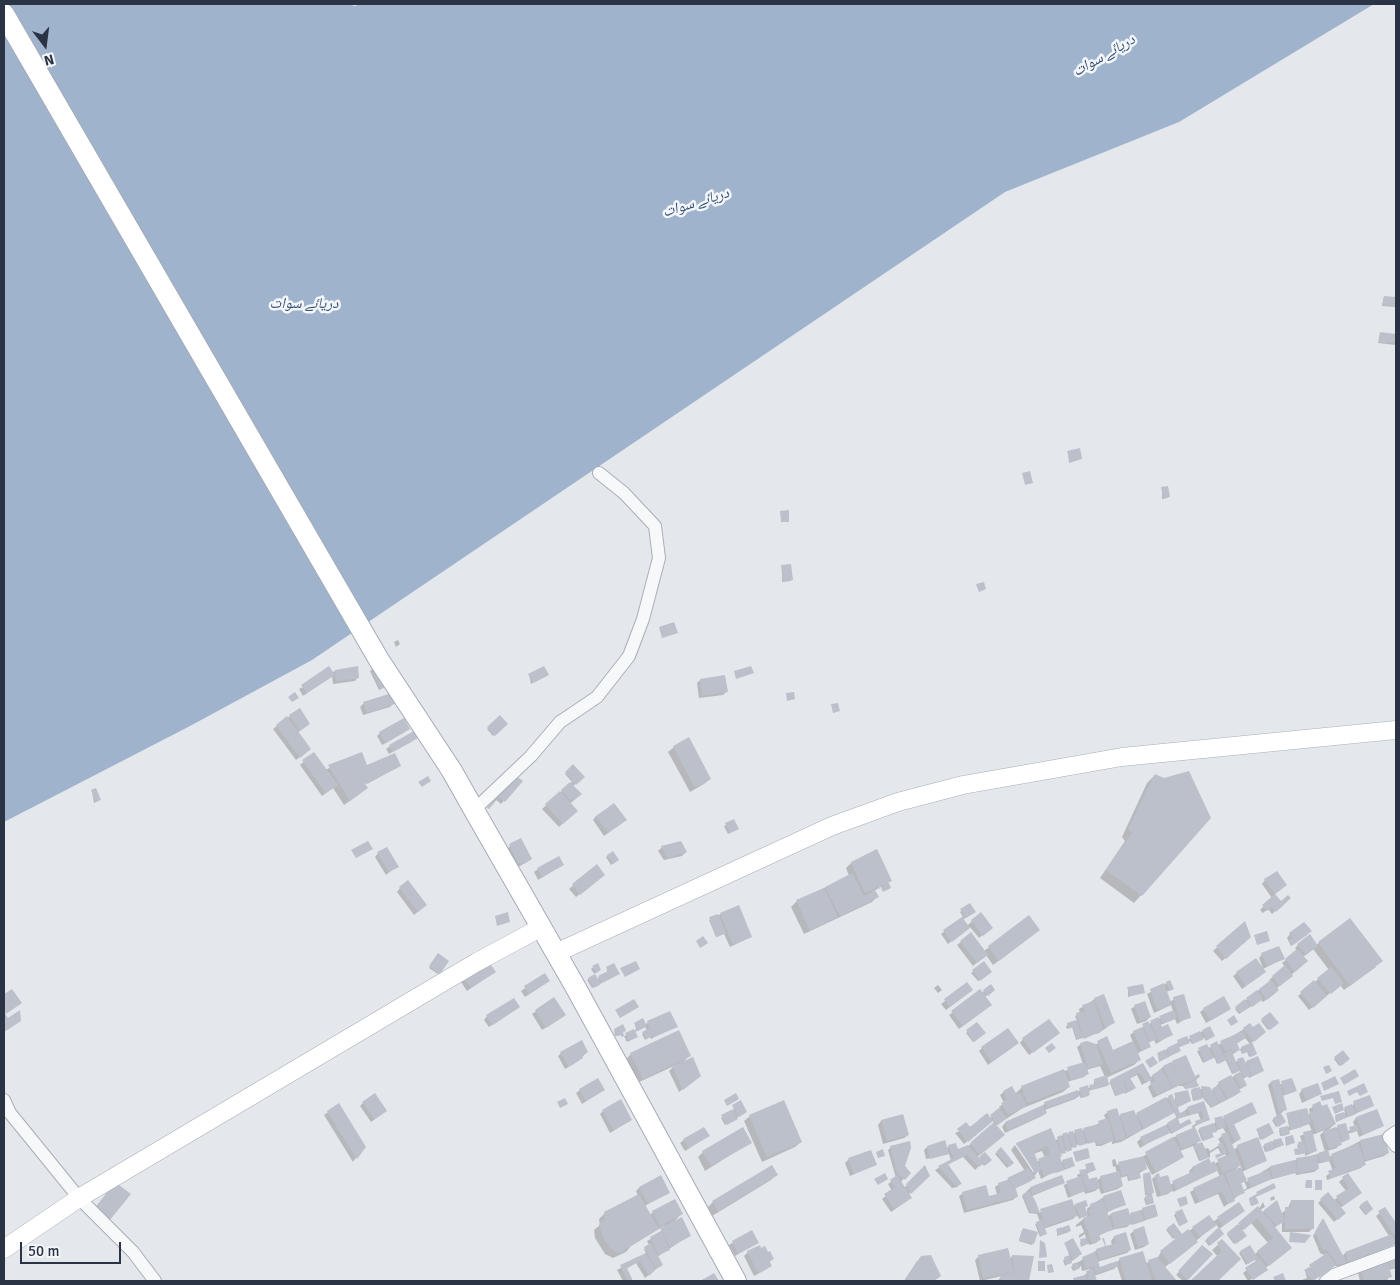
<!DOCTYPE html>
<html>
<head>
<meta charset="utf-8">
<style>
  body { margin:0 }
  #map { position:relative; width:1400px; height:1285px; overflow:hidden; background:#e4e7ec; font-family:Signika,sans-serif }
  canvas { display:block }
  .frame { position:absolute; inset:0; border:5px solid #2b3445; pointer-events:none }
  .north { position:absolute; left:20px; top:20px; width:50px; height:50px; -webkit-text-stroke:4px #f4f6f9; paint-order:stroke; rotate:165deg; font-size:14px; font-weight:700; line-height:20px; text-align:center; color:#2b3445 }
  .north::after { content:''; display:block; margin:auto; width:18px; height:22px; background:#2b3445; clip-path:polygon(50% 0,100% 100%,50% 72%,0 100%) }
  .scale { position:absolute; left:20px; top:1242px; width:101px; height:22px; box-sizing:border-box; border:2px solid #2b3445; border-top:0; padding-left:6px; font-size:15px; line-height:18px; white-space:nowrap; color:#2b3445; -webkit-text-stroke:4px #f4f6f9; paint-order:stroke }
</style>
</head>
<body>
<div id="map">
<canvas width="1400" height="1285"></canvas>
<div class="frame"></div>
<div class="north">N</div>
<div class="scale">50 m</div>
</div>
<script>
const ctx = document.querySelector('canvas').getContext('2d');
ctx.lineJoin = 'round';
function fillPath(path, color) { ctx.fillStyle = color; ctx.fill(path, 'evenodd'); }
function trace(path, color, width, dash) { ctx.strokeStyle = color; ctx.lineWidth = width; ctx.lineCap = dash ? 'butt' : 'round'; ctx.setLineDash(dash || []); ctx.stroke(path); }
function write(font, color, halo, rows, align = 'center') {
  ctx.font = font + ' Signika,"Noto Naskh Arabic",sans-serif'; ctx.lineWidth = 5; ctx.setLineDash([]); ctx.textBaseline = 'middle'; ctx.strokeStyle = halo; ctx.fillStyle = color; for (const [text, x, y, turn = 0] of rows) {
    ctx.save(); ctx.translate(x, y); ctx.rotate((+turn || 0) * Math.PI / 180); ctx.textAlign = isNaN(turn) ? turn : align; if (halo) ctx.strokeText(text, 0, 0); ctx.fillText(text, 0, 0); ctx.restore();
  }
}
fillPath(new Path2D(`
  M4,4H347L355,6L361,4H1374L1179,122L1005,192L312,660L190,726L4,822Z`), '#9fb4cc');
fillPath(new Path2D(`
  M1384,297L1396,298V307L1382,306Z
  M1380,333L1396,335V345L1378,343Z
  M1068,452L1081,459L1069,463Z
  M1162,488L1168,497L1167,498L1162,499Z
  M782,566L792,580L790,581L782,582Z
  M398,640L400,644L396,647L394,642Z
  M377,667L385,687L379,690L370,671Z
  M335,671L358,677L355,681L333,684L332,676L303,696L299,689Z
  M529,675L546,676L531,684Z
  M700,680L726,692L723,695L699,698L697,683Z
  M364,703H394L390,707L363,715L360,707Z
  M290,716L309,724L297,733L306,752L296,760L273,729Z
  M500,717L506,724L493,736L487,729Z
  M405,732L382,745L377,736L380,733Z
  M413,741L389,754L386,749L390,746Z
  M674,747L710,779L704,784L690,792L668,752Z
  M362,753L367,767L400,766L367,784L362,777L361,793L344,805L333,788L322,796L300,765L313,754L325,770Z
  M573,766L583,777L573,786L580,794L570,804L576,811L559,827L542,809L572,782L565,774Z
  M1155,775L1210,818L1134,903L1100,878L1125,841L1122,837L1147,783Z
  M521,781L501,804L495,799Z
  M92,791L99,800L98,801L94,803Z
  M596,816L622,823L604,836L593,820Z
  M734,821L736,830L728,834L724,826Z
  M521,840L531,859L520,866H515L506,849Z
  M680,842L686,852L682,856L664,860L658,851L662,847Z
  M613,852L617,861L611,865L606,857Z
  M378,853L397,866L386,875L375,857Z
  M851,863L888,883L890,888L879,887L882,892L879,888L874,891L877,897L872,902L804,934L791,907L797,901L849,876L846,868Z
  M563,865L538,880L534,872L538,869Z
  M597,866L600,878L576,897L569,889Z
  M1265,880L1286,885L1274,895L1281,903L1289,898L1272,914L1268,909L1263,913L1260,910L1272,898L1262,884Z
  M400,888L422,908L414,915L397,892Z
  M969,904L973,913L962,920L967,926L972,921L988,931L979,938L970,927L948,944L941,934L963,917L960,912Z
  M721,914L751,937L730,947L724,934L716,937L709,920Z
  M1029,917L1039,930L993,965L986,955L973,966L957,945L961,942L984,951Z
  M1350,920L1376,967L1344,990L1340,985L1309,1010L1298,996L1329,970L1313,949L1303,957V964L1276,989L1274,994L1263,1002L1261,1000L1239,1014L1235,1009L1270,981L1269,980L1285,967L1282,963L1297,951L1295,948L1298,945H1316Z
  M1244,923L1246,941L1222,961L1213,951Z
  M1290,934L1307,935L1291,946L1287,938Z
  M1262,954L1283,959L1263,969L1261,975L1242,989L1233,976L1256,959L1263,968L1259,958Z
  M439,955L447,961L438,974L429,968Z
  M984,963L990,971L978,981L971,973Z
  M597,965L599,971L594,974L597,979L607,973V968L617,975L592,988L587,980L595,975L591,969Z
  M494,972L467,991L461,982L465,979Z
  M545,975V984L525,997L521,991Z
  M1167,983L1171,990L1166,992L1170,1002L1174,999L1189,1017L1177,1024L1175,1019L1160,1025L1171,1035L1156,1044L1154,1040L1148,1043L1149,1046L1137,1054L1139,1060L1134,1065L1106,1078L1108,1084L1111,1081L1143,1064L1150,1078L1163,1067L1185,1056L1195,1077H1199L1195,1081L1197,1086L1193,1090L1209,1088L1211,1092L1219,1083L1241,1073L1239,1070L1232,1074L1225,1059L1217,1064L1214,1057L1203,1063L1197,1051L1218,1045L1244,1029L1261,1035L1251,1043L1255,1055L1249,1057L1247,1052L1242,1054L1240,1049L1250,1044L1245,1038L1236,1044L1239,1050L1232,1055L1235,1063L1238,1060L1244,1064L1247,1062L1263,1071L1249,1078L1248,1076L1243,1079L1245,1086L1238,1090L1239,1092L1236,1095L1211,1108L1202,1097L1193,1101L1191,1092L1195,1087L1185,1089L1183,1086H1178L1153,1098L1148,1087L1151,1084L1150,1080L1142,1085L1137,1075L1129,1079L1134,1088L1125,1094L1124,1092L1115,1096L1110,1083L1107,1086L1088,1091V1096L1080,1098V1095L1075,1099L1045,1110L1046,1113L1042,1116L1005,1133L1002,1127L1005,1123L1042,1107L1045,1103L1094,1086V1080L1105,1077L1100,1066L1086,1070L1087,1074L1084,1077L1067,1082L1069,1087L1063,1092L1023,1108L995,1126L1000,1138L977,1157L979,1160L985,1154L990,1160L984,1166L982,1163L975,1170L963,1157L947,1165L960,1184L957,1187L952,1188L935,1170L951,1161L949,1154L926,1159L924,1150L927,1147L946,1149L949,1146L957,1150L968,1146L995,1124L992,1120L964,1144L955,1133L990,1118L1000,1109L999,1107L1004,1103L1000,1095L1004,1092L1015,1094L1022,1087L1083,1064L1077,1047L1081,1044L1095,1045L1106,1038L1112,1052L1133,1042L1130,1035L1134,1032L1173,1011L1171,1005L1154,1013L1147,994Z
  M967,984L968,993L946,1010L941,1004Z
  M938,985L942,990L938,993L934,988Z
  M1128,989L1142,993L1128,997Z
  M994,990L985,997L987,1008L959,1029L949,1015L984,991Z
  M554,999L561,1018L542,1030L532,1014Z
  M1095,999L1113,1023L1099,1033L1076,1040L1072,1027L1067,1029L1066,1026L1077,1021L1075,1016L1080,1013L1079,1009Z
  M1135,1006L1150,1017L1146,1021L1137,1024L1131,1009Z
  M519,1007L489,1027L484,1020L487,1016Z
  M1204,1009L1226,1012L1206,1023L1200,1012Z
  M1270,1014L1277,1023L1268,1030L1261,1021Z
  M648,1022L676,1026L651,1039L650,1037L645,1040L642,1034L647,1031L645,1027L635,1032V1038L627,1042L624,1036L636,1030L635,1024L645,1025Z
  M977,1024L984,1033L973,1042L966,1033Z
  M614,1030L621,1032L623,1035L615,1036Z
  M1203,1031L1212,1037L1206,1041L1204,1037L1192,1044L1190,1041L1178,1048V1052L1159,1062L1158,1054L1177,1044L1178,1041L1187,1040Z
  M1059,1033L1029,1055L1020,1043L1023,1039Z
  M1014,1046L988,1065L979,1051L982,1048Z
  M587,1052L578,1061L565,1069L558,1056L561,1053Z
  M1343,1052L1348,1059L1339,1066L1334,1059Z
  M631,1054L690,1055L682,1063L696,1079L679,1092L669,1071L674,1066L637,1083L626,1059Z
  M1292,1079L1294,1092L1282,1096L1286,1109L1280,1114L1285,1122L1276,1127L1272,1120L1277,1117L1268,1085L1271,1082L1279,1085Z
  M580,1090H604L582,1104L576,1093Z
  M1302,1090L1321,1094L1302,1103L1299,1094Z
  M1175,1095L1188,1102L1176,1108L1179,1115L1188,1108L1203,1103L1209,1119L1194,1127L1199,1141L1194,1147L1202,1143L1204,1149L1208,1148L1210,1151L1221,1144L1218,1139L1226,1133L1223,1128L1211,1133V1138L1202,1141L1198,1130L1215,1123V1119H1222L1251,1104L1255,1113L1233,1125L1240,1139L1231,1145L1234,1150L1238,1146L1265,1161L1242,1172L1246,1182L1270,1167L1325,1152L1320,1135L1325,1130L1312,1135L1316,1151L1305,1156V1153L1297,1155L1295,1150L1298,1149L1297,1145L1302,1142L1300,1136L1312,1131L1309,1124L1288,1131L1287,1135L1280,1136L1279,1130L1289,1127L1287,1114L1306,1110L1308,1116L1310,1113L1309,1109L1320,1103L1335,1124L1328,1130L1338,1127L1347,1132L1355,1127L1353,1122L1356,1118L1377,1111L1383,1126L1359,1137L1357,1131L1347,1134L1348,1140L1340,1143L1337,1148L1327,1151L1329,1157L1360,1141L1388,1153L1384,1156L1364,1162L1365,1164L1361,1168L1327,1180L1326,1176L1333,1171L1329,1161L1317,1164L1318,1169L1314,1172L1296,1175L1295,1173L1269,1180L1244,1191L1224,1207L1218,1194L1195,1204L1190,1192L1220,1177L1217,1170L1173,1192L1172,1190L1168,1194L1157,1197L1152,1179L1155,1176L1170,1185L1190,1174L1189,1171L1192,1168L1214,1164L1226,1157L1225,1154L1215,1159L1221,1154L1218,1148L1210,1153V1157L1199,1161L1193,1146L1180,1151L1182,1156L1179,1160L1152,1175L1145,1162L1146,1169L1138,1174V1179L1128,1181L1127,1176L1120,1178L1122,1186L1118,1189L1101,1194L1099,1188L1095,1191L1085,1194L1084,1191L1068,1198L1063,1183L1030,1197L1038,1213L1071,1200L1073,1207L1075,1205L1084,1207L1086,1216L1079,1219L1077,1215L1073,1219L1043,1229L1045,1234L1040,1237L1035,1224L1040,1222L1037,1214L1029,1213L1022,1196L1030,1188L1061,1177L1064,1185L1078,1178L1077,1175L1086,1170V1165L1095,1170L1086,1174L1088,1181H1097L1101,1177L1117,1173L1115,1166L1113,1167L1112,1160L1115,1159L1117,1165L1142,1157L1172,1138L1193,1129L1192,1126L1201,1121L1198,1113L1177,1119L1180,1125L1189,1124L1171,1134L1169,1131L1140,1148L1137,1142L1141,1138L1177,1119L1174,1112L1121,1142L1112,1144V1141L1101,1146H1096L1095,1142L1077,1145L1060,1154L1059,1158L1060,1163L1063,1161L1073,1166L1072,1167L1056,1173L1055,1171L1041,1179L1038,1171L1031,1181L1014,1189L1016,1197L1013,1200L964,1213L959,1196L963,1193L988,1198L997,1195L995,1187L999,1184L1025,1171L1011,1150L1015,1145L1033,1172L1035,1171L1016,1144L1050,1130L1055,1141L1063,1135L1082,1131L1106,1120L1104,1115L1108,1112L1118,1117L1121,1115L1135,1116L1169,1097L1175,1101ZM1042,1151L1045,1158L1036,1162L1033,1154ZM1240,1165L1242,1169L1233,1172ZM1244,1181L1247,1188L1242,1191L1240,1184Z
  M1354,1102L1371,1107L1336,1122L1335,1117L1345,1113L1344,1109L1353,1105Z
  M363,1103L382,1114L371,1122L360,1106Z
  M338,1105L364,1147L353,1162L324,1115Z
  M733,1106L744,1113L725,1125L721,1118L734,1110Z
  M603,1111L631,1120L610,1133L600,1114Z
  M903,1115L908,1135L904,1138L883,1144L878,1125L881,1121Z
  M750,1116L801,1142L795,1147L762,1162L744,1121Z
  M1257,1130L1271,1134L1260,1140Z
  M708,1136L685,1151L680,1143L684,1140Z
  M1285,1138L1293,1143L1286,1146Z
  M1274,1141L1281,1146L1265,1152L1263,1146Z
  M751,1142L705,1171L698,1157L703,1152Z
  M891,1147L909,1173L900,1183L904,1188L925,1167L928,1175L908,1195L907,1201L891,1212L882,1199L892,1191L888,1184L896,1178L888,1150Z
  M1001,1149L1013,1163L1007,1168L995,1154Z
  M849,1159L875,1165L850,1176L845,1163Z
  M771,1167L776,1175L771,1180L712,1216L707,1208L713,1202Z
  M1348,1174L1361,1193L1340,1208L1341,1216L1334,1222L1318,1203L1328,1193L1334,1200L1346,1191L1339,1182Z
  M1143,1175L1153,1193L1151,1194L1153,1203L1146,1205L1144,1199L1148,1195H1145Z
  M660,1177L668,1192L645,1206L650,1215L653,1212L681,1214L674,1222L690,1235L657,1257L660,1266L645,1278L636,1263L626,1269L632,1281H623L617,1270L646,1254L644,1249L649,1245L647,1241L659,1234L665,1225L631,1246L626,1252L613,1258L605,1254L595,1238L594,1230L600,1225L599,1219L605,1213L638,1196L636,1191L639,1188Z
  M1273,1184V1189L1255,1197L1256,1204L1251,1206L1249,1199Z
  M1274,1196L1275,1199L1271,1201L1270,1198Z
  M1104,1197L1125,1204L1106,1213L1107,1217L1111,1214L1129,1216L1143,1209L1157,1216L1141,1222L1132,1225L1131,1223L1127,1227L1111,1230L1098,1236L1099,1240L1096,1243L1089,1245L1088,1243L1081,1247L1080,1242L1086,1239L1085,1234L1079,1238V1235L1084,1232L1081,1225L1076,1227V1225L1087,1216V1209L1091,1205Z
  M1291,1201L1313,1228L1309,1232H1282V1222L1274,1228L1285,1253L1265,1268L1267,1270L1263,1273L1248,1281L1243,1273L1257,1262L1254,1259L1246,1265L1239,1253L1249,1247L1254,1255L1268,1243L1251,1223L1241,1231L1245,1236L1234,1244L1227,1235L1259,1209L1263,1202L1265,1207L1260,1210L1262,1213L1276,1202L1281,1214L1288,1208Z
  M1366,1202L1372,1209L1365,1215L1359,1207Z
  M1238,1203L1240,1214L1219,1229L1223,1234L1209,1246L1205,1241L1219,1229L1216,1224L1164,1268L1174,1281H1122L1117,1266L1114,1269L1094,1276L1095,1281H1072L1083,1277L1090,1269L1082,1271L1081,1266L1073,1271L1071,1267L1097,1250L1112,1245L1111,1241L1114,1237L1125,1234L1130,1250L1127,1253L1097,1262L1099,1268L1116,1263L1120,1259L1145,1264L1158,1257L1161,1252L1193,1228L1213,1222Z
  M1385,1209L1396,1226V1247L1395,1244L1346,1266L1345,1264L1342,1266H1334L1312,1281H1299L1307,1278L1305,1271L1326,1256L1320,1253L1313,1236L1322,1220L1342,1257L1345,1253L1389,1236L1376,1216Z
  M1181,1210L1185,1223L1179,1226L1174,1215Z
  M1174,1224L1180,1233L1173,1239L1166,1230Z
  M1068,1226L1069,1232L1057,1236V1230Z
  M1022,1230L1037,1233L1032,1245L1019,1241Z
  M1134,1231L1148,1244L1144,1247L1135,1250L1130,1234Z
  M751,1232L757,1243L735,1256L729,1245Z
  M1222,1241L1239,1259L1217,1281H1192L1218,1257L1212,1250Z
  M1065,1244L1079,1256L1065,1266L1063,1260L1070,1257Z
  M1203,1247L1211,1254L1186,1281H1183L1176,1275Z
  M761,1250L773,1259L768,1263L770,1266L767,1269L754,1276L744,1256L748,1252Z
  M1012,1256L1032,1257L1028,1281H997L1002,1276L980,1281L975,1260L978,1257L1010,1259Z
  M1396,1258V1268L1389,1270L1390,1276L1387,1280L1360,1281L1358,1273L1361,1269Z
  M917,1261L939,1276L934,1281H904Z`), '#0003');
fillPath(new Path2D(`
  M1384,296L1396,297V306L1382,305Z
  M1380,332L1396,334V343L1379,342Z
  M1080,448L1082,459L1070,462L1067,451Z
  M1030,471L1033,483L1025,485L1022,473Z
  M1168,486L1170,497L1163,498L1161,487Z
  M789,510V522H781L780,511Z
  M791,564L793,580L783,581L781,565Z
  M984,582L986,589L979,592L976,584Z
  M674,622L678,633L662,638L659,627Z
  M377,665L387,686L381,689L371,668Z
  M329,666L335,675L307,693L301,685Z
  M358,666L359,678L336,681L335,670Z
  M544,666L549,675L533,683L528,674Z
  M751,666L754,673L736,679L734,671Z
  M725,675L728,692L702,696L700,679Z
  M295,692L299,698L292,702L288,697Z
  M794,692L795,699L787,701L786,693Z
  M392,693L395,704L367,713L363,702Z
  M838,703L840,711L833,713L831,704Z
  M300,708L310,724L300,731L289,715Z
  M500,715L508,724L495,736L487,727Z
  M287,716L311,749L300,758L276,725Z
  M404,718L410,729L386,743L379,732Z
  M414,731L418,738L393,752L389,745Z
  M689,737L711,779L695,788L673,746Z
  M314,752L338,785L326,793L302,760Z
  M362,752L367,765L395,753L401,766L365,784L368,788L350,801L328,765Z
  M573,764L585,777L576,785L565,772Z
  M1189,771L1211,818L1142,896L1106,870L1132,833L1128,829L1155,774L1164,778Z
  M515,775L523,781L505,802L499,797L489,809L487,808Z
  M428,776L431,781L422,787L418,782Z
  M570,782L582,794L572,802L561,790Z
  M96,788L101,800L96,802L91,790Z
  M560,791L578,811L563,824L545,804Z
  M614,803L627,820L608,833L596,816Z
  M734,819L739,829L730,833L725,823Z
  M521,838L532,859L524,864L518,863L509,844Z
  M368,841L373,849L356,858L351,850Z
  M681,841L687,852L668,858L661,846Z
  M387,847L399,867L389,872L377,852Z
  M877,849L892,881L865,893L851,862Z
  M613,851L619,860L613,864L607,855Z
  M559,856L564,865L542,877L537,868Z
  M597,864L605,875L580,895L572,884Z
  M1277,871L1287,885L1275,894L1264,879Z
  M852,873L864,896L875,890L879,897L840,916L825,887Z
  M408,880L427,905L418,912L399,887Z
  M889,883L891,888L883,892L881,887Z
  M824,888L838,917L810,930L796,900Z
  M1275,894L1281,901L1288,895L1291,898L1276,912L1272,907L1267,911L1262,905Z
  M970,903L976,912L966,918L960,909Z
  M739,905L752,937L733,945L720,913Z
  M508,912L510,922L497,926L495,916Z
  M981,912L993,928L983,936L971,920Z
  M718,914L726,933L717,937L709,917Z
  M1029,915L1040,930L999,961L988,946Z
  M962,917L970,928L952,942L943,930Z
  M1350,918L1383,961L1350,986L1318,942Z
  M1245,921L1251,937L1226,959L1216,946Z
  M1304,922L1312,931L1293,945L1289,941L1293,938L1289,933Z
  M1267,931L1270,941L1257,945L1254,935Z
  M971,932L988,955L977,963L960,941Z
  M1310,934L1318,946L1306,955L1297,944Z
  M703,936L708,943L700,948L696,941Z
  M1279,946L1285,959L1267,966L1261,953Z
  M1297,949L1308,961L1295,972L1285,959Z
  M438,953L449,961L440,974L429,966Z
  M1256,958L1266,972L1246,986L1236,972Z
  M636,961L640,969L625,977L620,968Z
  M984,961L992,972L980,981L972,970Z
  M489,962L496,972L471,988L464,978Z
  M598,963L601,970L596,973L592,966Z
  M614,963L620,974L602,983L598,976L608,971L606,967Z
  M1285,965L1293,976L1280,986L1272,976Z
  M1331,967L1344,983L1331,994L1317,978Z
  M545,973L550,981L529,994L524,986Z
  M595,974L601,984L594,988L588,978Z
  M1170,980L1174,989L1170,991L1166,982Z
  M1271,980L1279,990L1267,1000L1259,989Z
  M1314,980L1327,996L1313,1008L1300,992Z
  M967,982L973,990L950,1007L944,999Z
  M1164,983L1172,1005L1157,1010L1150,989Z
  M991,984L995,990L988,996L983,990Z
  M1143,984L1145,993L1130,996L1127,987Z
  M12,989L22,1003L6,1014L4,1010V994Z
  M980,989L992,1005L963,1026L951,1011Z
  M1257,990L1263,999L1252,1007L1246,998Z
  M1104,994L1115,1023L1105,1027L1094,998Z
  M1184,994L1191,1018L1180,1021L1173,997Z
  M1224,996L1231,1009L1210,1021L1203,1008Z
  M554,997L566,1015L546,1028L535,1010Z
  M514,998L520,1007L493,1025L486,1015Z
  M634,999L639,1007L620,1018L615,1010Z
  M1245,999L1250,1006L1240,1013L1235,1007Z
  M1094,1001L1103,1030L1084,1039L1076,1013L1083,1011L1088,1022L1082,1005Z
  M1145,1001L1151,1017L1140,1021L1134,1005Z
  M20,1010L21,1021L4,1032V1012L8,1018Z
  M1174,1010L1177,1018L1163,1024L1159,1016Z
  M670,1011L678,1027L654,1037L647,1021Z
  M1270,1012L1279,1023L1270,1030L1261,1019Z
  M1234,1015L1238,1022L1231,1026L1227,1020Z
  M1158,1017L1162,1027L1168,1024L1173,1035L1159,1041L1150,1021Z
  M643,1018L647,1026L638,1031L634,1023Z
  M1049,1019L1060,1033L1033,1053L1022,1038Z
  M1076,1020L1083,1037L1077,1039L1073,1027L1068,1029L1067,1023Z
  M1148,1021L1157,1039L1150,1042L1142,1024Z
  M977,1022L986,1033L974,1042L966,1030Z
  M1250,1023L1253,1027L1259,1023L1266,1032L1254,1042L1243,1028Z
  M623,1024L626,1031L623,1032L624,1036L622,1037L620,1034L617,1035L614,1029Z
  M1210,1026L1215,1036L1207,1040L1202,1030Z
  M1142,1027L1151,1047L1142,1051L1133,1031Z
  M650,1028L653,1036L646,1039L642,1032Z
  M1008,1028L1019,1043L992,1062L981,1047Z
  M634,1029L638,1037L629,1041L625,1033Z
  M679,1030L691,1056L643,1079L630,1053Z
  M1200,1031L1204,1039L1193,1044L1189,1036Z
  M1243,1031L1246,1038L1237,1043L1240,1050L1233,1053L1231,1049L1225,1051L1220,1041Z
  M1107,1036L1113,1050L1133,1041L1141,1060L1111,1073L1097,1041Z
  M1187,1036L1190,1043L1180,1047L1177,1040Z
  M582,1040L588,1052L582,1056L583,1058L569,1067L560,1052Z
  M1087,1041L1096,1044L1103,1064L1088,1068L1080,1043Z
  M1217,1041L1226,1060L1219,1064L1210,1045Z
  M1252,1042L1257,1054L1251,1057L1248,1051L1243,1053L1241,1047Z
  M1052,1043L1056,1048L1049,1053L1045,1048Z
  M1177,1043L1181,1051L1170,1056L1167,1048Z
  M1207,1044L1214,1058L1205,1062L1198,1048Z
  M1166,1049L1169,1057L1160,1061L1157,1053Z
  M1231,1050L1240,1071L1233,1074L1224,1053Z
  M1343,1050L1350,1059L1341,1066L1334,1057Z
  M1186,1055L1195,1076L1199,1074L1200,1077L1173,1088L1163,1066L1171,1062L1178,1075L1172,1061Z
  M1153,1056L1158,1063L1150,1068L1145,1061Z
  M1258,1056L1264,1071L1252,1076L1246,1061Z
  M693,1057L701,1076L683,1090L672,1066Z
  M1243,1057L1251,1075L1244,1078L1237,1059Z
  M1085,1062L1089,1074L1071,1080L1067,1067Z
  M1143,1063L1152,1079L1146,1083L1140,1073L1130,1078L1136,1088L1129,1092L1122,1078L1127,1092L1116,1096L1110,1080Z
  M1329,1065L1332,1071L1326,1074L1323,1067Z
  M1064,1069L1070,1087L1028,1103L1021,1086Z
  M1162,1069L1172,1088L1157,1095L1150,1083L1155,1081L1152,1075Z
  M1355,1069L1359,1076L1344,1085L1340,1078Z
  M1240,1072L1247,1085L1241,1089L1234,1075Z
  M1107,1075L1109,1085L1091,1090L1089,1085L1095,1084L1094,1079Z
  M1231,1075L1241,1092L1228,1099L1218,1082Z
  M1335,1076L1339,1084L1324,1091L1321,1083Z
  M598,1078L605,1090L586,1101L579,1089Z
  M1292,1078L1297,1091L1285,1095L1281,1081Z
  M1279,1079L1287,1110L1279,1112L1271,1081Z
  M1196,1080L1199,1086L1186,1089L1184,1085Z
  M1318,1083L1322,1094L1306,1100L1301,1089Z
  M1364,1083L1368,1092L1360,1096L1357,1092L1349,1096L1347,1091Z
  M1088,1085L1090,1095L1082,1098L1079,1088Z
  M1218,1085L1226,1100L1220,1103L1212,1089Z
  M1012,1086L1017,1095L1020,1093L1027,1106L1008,1115L1001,1103L1007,1100L1003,1091Z
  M1201,1086L1210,1087L1219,1103L1212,1107L1204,1098Z
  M1200,1087L1202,1099L1194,1101L1191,1089Z
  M1078,1090L1080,1096L1047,1108L1044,1102Z
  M1188,1090L1191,1101L1178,1107L1174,1093Z
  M1339,1091L1342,1102L1335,1104L1333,1098L1322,1101L1320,1096Z
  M375,1093L387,1111L375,1119L362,1102Z
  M736,1093L739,1099L727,1106L724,1100Z
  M1172,1094L1180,1113L1185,1111L1187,1115L1178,1119L1180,1124L1189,1119L1192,1123L1172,1133L1167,1123L1177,1117L1168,1096Z
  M1370,1095L1374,1106L1357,1112L1353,1101Z
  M1166,1097L1174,1113L1144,1129L1136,1113Z
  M565,1098L568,1104L560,1108L557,1102Z
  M621,1099L632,1120L614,1130L602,1110Z
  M741,1100L747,1112L739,1117L732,1105Z
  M784,1100L802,1142L767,1157L749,1115Z
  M1204,1101L1210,1120L1196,1125L1195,1121L1204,1118L1202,1111L1190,1115L1187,1107Z
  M1320,1101L1322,1106L1327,1104L1336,1124L1317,1132L1309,1113L1314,1111L1312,1105Z
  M1252,1102L1257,1113L1234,1124L1241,1139L1235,1142L1223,1116Z
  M339,1103L366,1147L357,1159L327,1111Z
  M1342,1103L1344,1110L1335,1114L1332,1107Z
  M1352,1104L1356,1114L1349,1117L1344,1107Z
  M1043,1105L1047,1113L1008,1130L1005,1122Z
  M999,1108L1007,1118L998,1125L990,1115Z
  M1117,1108L1126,1139L1116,1141L1107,1111Z
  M1307,1108L1311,1123L1303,1126L1298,1110Z
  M733,1109L738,1119L727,1125L721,1115Z
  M1377,1109L1384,1126L1363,1135L1356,1117Z
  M1134,1110L1142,1130L1127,1137L1120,1114Z
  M1298,1110L1302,1127L1291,1130L1286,1113Z
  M1344,1112L1346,1118L1337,1121L1335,1115Z
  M987,1113L993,1121L968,1142L957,1129L966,1122L970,1127Z
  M1281,1113L1286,1122L1278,1127L1273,1118Z
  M903,1114L909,1135L887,1141L881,1120Z
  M1222,1116L1226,1127L1218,1129L1214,1118Z
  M1108,1118L1114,1141L1098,1145L1096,1141L1088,1144L1083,1128L1099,1124L1098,1121Z
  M994,1122L1005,1135L980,1155L970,1143Z
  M1214,1123L1217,1132L1212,1133L1214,1137L1203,1141L1199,1128Z
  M1269,1123L1274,1133L1262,1140L1256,1129Z
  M1346,1123L1350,1139L1342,1142L1337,1125Z
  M1166,1125L1170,1133L1144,1145L1140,1137Z
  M1357,1125L1359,1130L1351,1133L1349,1127Z
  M1288,1126L1290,1134L1282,1136L1279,1128Z
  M704,1127L710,1136L689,1148L683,1139Z
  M743,1127L752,1143L711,1166L702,1151Z
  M1195,1127L1201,1141L1182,1149L1176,1135Z
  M1336,1127L1342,1145L1329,1149L1323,1131Z
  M1051,1128L1062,1156L1060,1157L1064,1170L1044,1176L1038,1159L1050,1154L1056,1168L1047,1146L1034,1152L1041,1170L1035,1173L1016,1143Z
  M1082,1128L1086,1144L1079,1146L1074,1130Z
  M1312,1130L1317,1151L1308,1153L1303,1132Z
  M1073,1131L1077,1147L1073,1148L1068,1132Z
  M1067,1132L1072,1150L1067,1152L1062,1134Z
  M1227,1132L1241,1165L1223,1173L1217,1159L1230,1154L1221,1134Z
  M1384,1134L1389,1153L1365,1160L1360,1140Z
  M1061,1135L1066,1153L1062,1154L1057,1137Z
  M1293,1135L1295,1143L1287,1145L1285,1137Z
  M1173,1137L1184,1157L1156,1172L1145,1152Z
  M1258,1137L1267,1161L1246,1169L1237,1145Z
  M1281,1138L1284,1145L1276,1148L1273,1140Z
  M945,1140L949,1154L930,1159L927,1146Z
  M910,1141L911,1148L905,1166L911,1173L905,1180L897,1173L890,1146Z
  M1272,1141L1275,1149L1267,1152L1264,1144Z
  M1304,1141L1307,1153L1295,1155L1294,1149L1299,1148L1298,1142Z
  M1202,1142L1209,1157L1201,1161L1194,1145Z
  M1222,1142L1227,1153L1216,1158L1215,1155L1222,1153L1218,1144Z
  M956,1143L958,1149L968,1145L984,1163L979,1167L967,1155L948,1164L962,1184L956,1186L938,1166L954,1158L948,1145Z
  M1358,1143L1366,1165L1331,1178L1328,1171L1336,1168L1331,1154Z
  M1001,1147L1014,1163L1009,1167L996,1152Z
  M1088,1148L1090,1158L1076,1162L1073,1152Z
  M883,1149L885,1156L878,1158L876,1152Z
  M871,1150L877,1165L854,1174L848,1158Z
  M1328,1150L1331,1160L1321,1163L1318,1153Z
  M985,1152L992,1160L986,1165L979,1157Z
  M1317,1155L1319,1169L1299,1173L1296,1158Z
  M1144,1156L1147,1169L1139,1171L1141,1178L1129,1180L1128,1174L1122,1176L1118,1162Z
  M1072,1157L1075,1166L1065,1169L1062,1160Z
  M1209,1158L1211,1163L1214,1161L1219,1170L1177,1190L1172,1181L1194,1171L1192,1167Z
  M1295,1160L1298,1172L1273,1179L1270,1166Z
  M1093,1162L1096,1170L1088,1173L1085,1164Z
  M772,1165L778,1175L718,1211L712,1201Z
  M925,1165L930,1176L911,1194L906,1184Z
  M1241,1167L1247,1181L1241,1183L1245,1193L1234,1197L1225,1173Z
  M1028,1168L1036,1178L1016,1188L1007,1178Z
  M1086,1169L1089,1179L1097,1177L1100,1188L1088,1191L1079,1170Z
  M1269,1170L1272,1179L1251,1187L1247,1178Z
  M1119,1171L1123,1186L1104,1192L1100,1176Z
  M1150,1172L1154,1193L1146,1194L1143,1174Z
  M885,1173L888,1179L878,1185L874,1179Z
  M1159,1173L1160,1177L1168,1175L1173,1191L1161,1195L1155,1175Z
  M1348,1173L1362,1193L1343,1206L1336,1196L1349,1188L1342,1177Z
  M1223,1174L1235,1201L1228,1204L1222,1191L1199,1202L1193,1188Z
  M661,1175L670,1193L648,1204L639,1187Z
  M897,1175L912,1198L894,1209L884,1194L895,1187L890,1180Z
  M1062,1175L1065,1183L1033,1195L1030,1187Z
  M1081,1176L1086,1191L1071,1196L1066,1181Z
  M1007,1180L1016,1189L1018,1197L967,1210L962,1192L986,1185L989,1196L1001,1193L998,1183Z
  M1306,1180H1312V1188H1305Z
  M1315,1180H1322V1190H1315Z
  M115,1182L131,1194L109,1221L94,1209Z
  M1274,1183L1276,1188L1258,1196L1256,1192Z
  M1121,1190L1126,1205L1108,1211L1103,1196Z
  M1029,1191L1035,1200L1040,1213L1030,1212L1023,1194Z
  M1328,1192L1346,1213L1338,1220L1320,1199Z
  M639,1194L659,1229L619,1253L610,1248L604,1240L599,1224L605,1219L604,1212Z
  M1152,1194L1154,1203L1147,1205L1145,1196Z
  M1255,1195L1259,1203L1252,1206L1249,1198Z
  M1186,1196L1188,1204L1180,1207L1177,1199Z
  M675,1199L683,1214L660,1226L652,1211Z
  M1072,1199L1077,1216L1045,1227L1040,1209Z
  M1103,1199L1113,1230L1099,1234L1101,1240L1092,1243L1083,1218L1091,1215L1088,1211L1091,1209L1090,1204Z
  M1086,1200L1088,1206L1085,1207L1088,1215L1080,1218L1075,1204Z
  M1277,1200L1285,1221L1277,1226L1263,1211Z
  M1291,1200H1314V1229H1285V1207H1291Z
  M1367,1200L1373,1209L1366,1215L1360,1205Z
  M1239,1202L1245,1211L1223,1226L1217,1217Z
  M1155,1204L1158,1216L1146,1220L1142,1208Z
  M1258,1206L1292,1248L1269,1266L1257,1251L1273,1238L1257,1218L1244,1230L1238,1223Z
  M1385,1207L1396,1223V1238L1378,1211Z
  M1128,1208L1132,1224L1115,1229L1111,1213Z
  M1182,1209L1188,1222L1180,1226L1175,1212Z
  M1141,1210L1144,1221L1133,1224L1130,1213Z
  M1209,1215L1217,1225L1200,1237L1192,1227Z
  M682,1217L691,1236L670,1247L660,1228Z
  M1323,1218L1347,1263L1338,1265L1328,1251L1323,1250L1315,1232Z
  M1042,1220L1047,1234L1041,1236L1036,1222Z
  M1174,1223L1182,1234L1188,1229L1198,1242L1170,1264L1160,1251L1175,1239L1167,1228Z
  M1238,1224L1247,1236L1236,1244L1227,1233Z
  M1069,1225L1071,1231L1065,1233L1063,1227Z
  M1144,1226L1149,1244L1138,1247L1133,1230Z
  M1062,1227L1064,1233L1058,1235L1056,1229Z
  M1219,1227L1224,1234L1211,1245L1206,1239Z
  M1023,1228L1038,1232L1034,1244L1019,1240Z
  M752,1230L759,1243L738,1254L732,1241Z
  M661,1231L670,1250L659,1255L650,1237Z
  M1126,1232L1131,1250L1100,1260L1096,1249L1105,1246L1102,1238H1104L1106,1246L1116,1243L1114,1236Z
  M1290,1232L1311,1235L1305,1243L1289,1242Z
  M1392,1234L1396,1244L1349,1263L1345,1252Z
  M1073,1238L1082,1254L1073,1259L1064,1243Z
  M1086,1238L1088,1244L1082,1246L1080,1239Z
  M1222,1239L1241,1259L1218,1281H1190L1222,1251L1217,1243Z
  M1040,1240L1045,1243L1047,1257L1039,1258Z
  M651,1243L663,1265L656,1269L644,1247Z
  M760,1245L761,1248L765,1246L768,1252L770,1251L774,1259L769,1261L772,1266L758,1273L747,1251Z
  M1202,1245L1213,1254L1188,1280L1178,1271Z
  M1250,1245L1258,1258L1248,1264L1240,1251Z
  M1008,1248L1014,1272L983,1278L978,1255Z
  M1143,1251L1152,1281H1126L1119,1258Z
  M1095,1252L1100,1267L1117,1261L1119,1266L1096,1274L1094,1266L1086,1269L1082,1257Z
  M646,1253L655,1270L649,1276L640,1261L627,1268L633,1281H628L620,1265Z
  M1327,1253L1336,1265L1318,1278L1309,1265Z
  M931,1255L941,1276L934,1281H910L906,1278L921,1256Z
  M1012,1255L1034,1256L1029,1281H1002L1000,1276L1015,1272Z
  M1070,1255L1072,1263L1066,1265L1064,1257Z
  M1157,1257L1177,1281H1156L1148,1260Z
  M1396,1257V1266L1391,1268L1388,1259Z
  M1260,1258L1268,1270L1253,1280L1245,1268Z
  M1387,1260L1392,1277L1376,1281H1364L1360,1268Z
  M1038,1261H1045V1271H1038Z
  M1078,1262L1080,1268L1074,1271L1072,1264Z
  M1052,1264L1054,1272L1048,1273L1047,1265Z
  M1309,1267L1317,1278L1313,1281L1304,1270Z
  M1093,1269L1097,1281H1089L1086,1271Z
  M714,1273L719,1281H700Z
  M1283,1273L1286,1281H1275L1273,1277Z
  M1085,1275L1087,1281H1074L1073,1278Z`), '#bbc0ca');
const minor = new Path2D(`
  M474,810L531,756L560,722L597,697L629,656L643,619L659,558L655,526L624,493L599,473
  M4,1100L10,1113L79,1198L133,1252L155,1281
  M1396,1132L1389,1137L1396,1146
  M1326,1281L1334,1275L1396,1252`);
const secondary = new Path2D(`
  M556,953L832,826L898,802L963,785L1122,757L1396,730
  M4,1249L79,1198L477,962L540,928`);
const primary = new Path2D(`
  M4,14L379,660L452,771L474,810L576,988L736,1281`);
trace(minor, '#a9aeb7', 14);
trace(secondary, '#a9aeb7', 19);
trace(primary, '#a3abb8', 22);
trace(minor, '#f7f8fa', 12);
trace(secondary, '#fff', 18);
trace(primary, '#fff', 20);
write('italic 15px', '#34527a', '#f4f6f9', [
  ["دریائے سوات",1104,56,-30],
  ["دریائے سوات",696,203,-17],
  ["دریائے سوات",304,304]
]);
</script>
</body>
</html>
